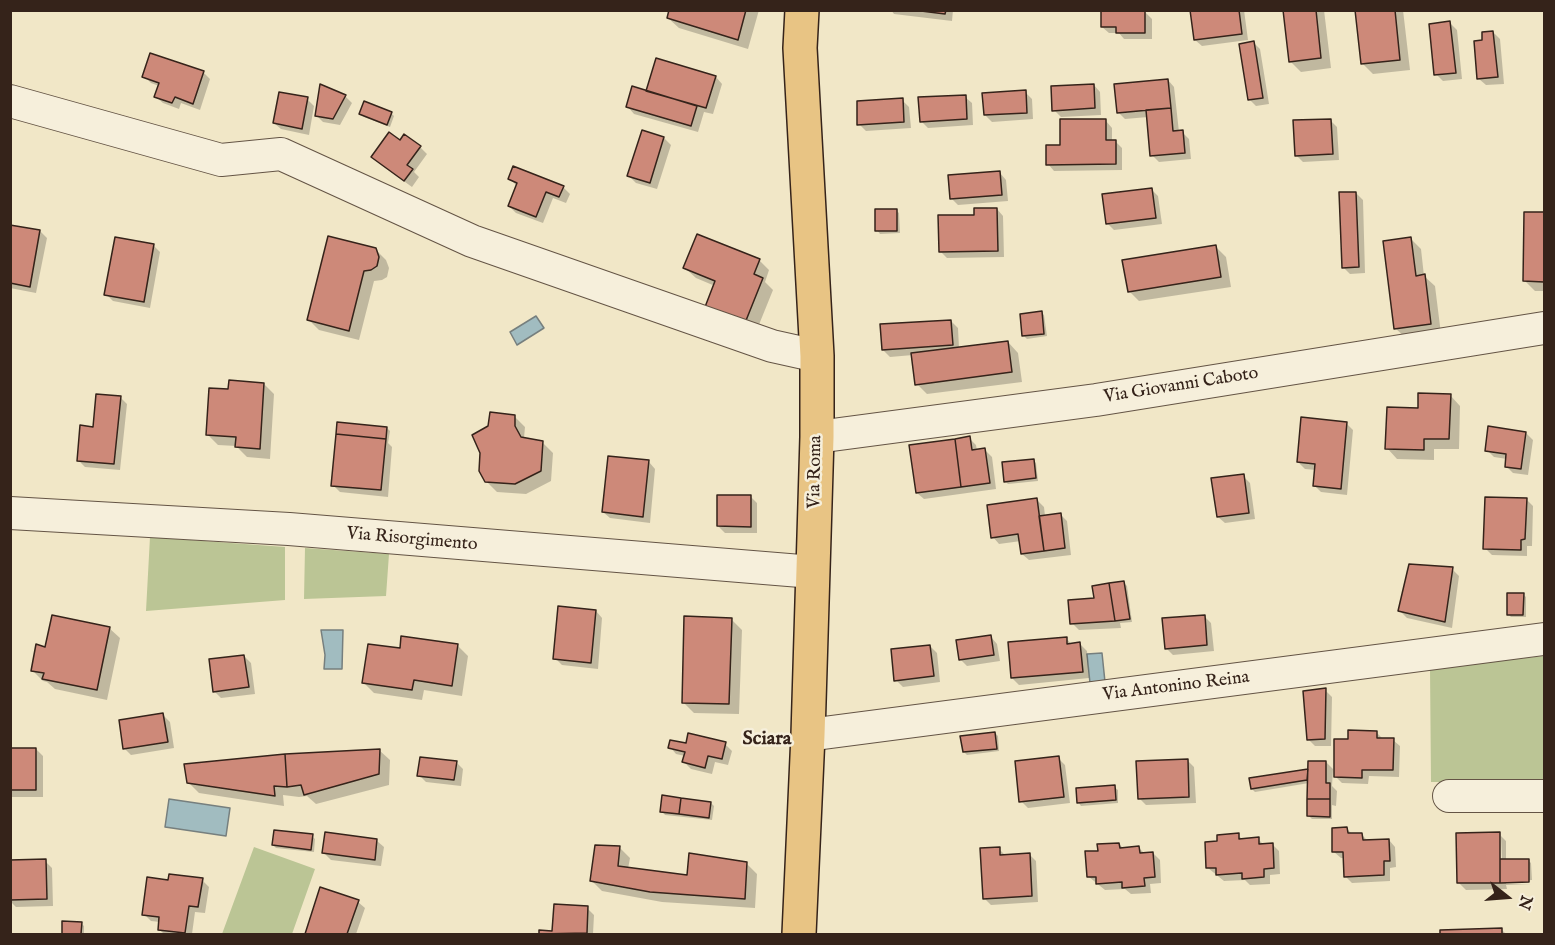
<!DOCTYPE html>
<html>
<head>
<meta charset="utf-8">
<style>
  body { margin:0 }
  #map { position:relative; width:1555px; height:945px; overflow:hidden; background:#f1e7c7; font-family:"IM FELL English",serif }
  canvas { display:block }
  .frame { position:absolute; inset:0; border:12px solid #35231a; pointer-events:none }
  .north { position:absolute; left:1477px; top:867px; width:60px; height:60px; -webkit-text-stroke:4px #f6efdb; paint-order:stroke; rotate:107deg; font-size:16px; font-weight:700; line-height:24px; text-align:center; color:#35231a }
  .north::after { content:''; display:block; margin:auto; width:21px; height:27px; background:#35231a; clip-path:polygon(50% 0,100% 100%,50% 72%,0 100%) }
</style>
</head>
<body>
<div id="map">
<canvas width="1555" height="945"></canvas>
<div class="frame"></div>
<div class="north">N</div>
</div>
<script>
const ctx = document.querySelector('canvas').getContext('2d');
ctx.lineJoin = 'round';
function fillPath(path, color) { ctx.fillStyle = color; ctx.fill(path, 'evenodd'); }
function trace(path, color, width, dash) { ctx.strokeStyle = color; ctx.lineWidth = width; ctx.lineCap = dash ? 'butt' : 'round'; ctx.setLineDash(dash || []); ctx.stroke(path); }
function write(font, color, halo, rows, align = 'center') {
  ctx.font = font + ' "IM FELL English",serif'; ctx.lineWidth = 5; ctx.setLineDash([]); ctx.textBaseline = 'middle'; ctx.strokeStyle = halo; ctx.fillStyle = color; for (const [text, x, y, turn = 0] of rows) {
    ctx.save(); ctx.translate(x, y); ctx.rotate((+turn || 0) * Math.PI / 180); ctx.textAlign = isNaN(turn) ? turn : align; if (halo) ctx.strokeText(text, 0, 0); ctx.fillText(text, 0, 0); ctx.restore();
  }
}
fillPath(new Path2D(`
  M150,537L285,547V600L146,611Z
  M305,548L389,554L386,596L304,599Z
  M1544,656V782H1431L1430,668Z
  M254,847L315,869L292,934H222Z`), '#bbc595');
const water = new Path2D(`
  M536,316L544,328L517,345L510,332Z
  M321,630H343L342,669H324L325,655Z
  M1102,653L1105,682L1090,683L1087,654Z
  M169,799L230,808L226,836L165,827Z`);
fillPath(water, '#a1bcc0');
trace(water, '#767f7e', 1.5);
fillPath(new Path2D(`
  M670,10H759L748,49L679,28L668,18Z
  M891,10H953L952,21L894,14Z
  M1191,10H1244L1248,40L1202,46L1195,40Z
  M1284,10H1324L1331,68L1301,72L1290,61Z
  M1357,10H1403L1410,70L1373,74L1362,63Z
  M1145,12L1152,19V39H1124L1119,33H1109L1102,27Z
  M1450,23L1457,30L1462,79L1443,81L1436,74Z
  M1493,32L1500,39L1504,84L1486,85L1479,79L1484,41Z
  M1253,42L1260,49L1269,104L1256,106L1249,99Z
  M203,72L210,79L200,110L181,103L179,109L163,103L156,97L159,86L151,83L144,76Z
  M716,77L722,84L713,114L704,112L698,132L634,114L628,107L647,93Z
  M1168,80L1174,87L1179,132H1182L1189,139L1191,159L1159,162L1152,155L1148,117L1125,119L1118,112Z
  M1094,85L1100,92L1101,115L1061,117L1054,110Z
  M1025,92L1032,99L1033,119L992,122L985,115Z
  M345,96L352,103L340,125L323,122L316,115Z
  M965,97L972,103L973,125L928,128L921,121Z
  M307,99L314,106L309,135L281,129L274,123Z
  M902,100L909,107L911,128L866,131L859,124Z
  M391,113L394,116L390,127L364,117L361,114Z
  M1106,121L1112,128V141H1115L1122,148V170L1054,171L1048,164L1062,146Z
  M1331,121L1337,127L1339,160L1303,162L1296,155Z
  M643,132L664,138L671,145L657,189L636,183L629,176Z
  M400,142L420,147L427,154L414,172L419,177L412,187L380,164L373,157Z
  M1000,173L1006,180L1008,201L958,205L951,198Z
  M510,179L563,187L570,194L566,203L553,198L543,223L516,213L509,206L517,186Z
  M1151,189L1158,196L1162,224L1114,230L1107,223Z
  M1356,193L1363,200L1365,273L1350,274L1343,267Z
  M997,209L1003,216L1004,257L947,258L940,251L976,217Z
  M896,210L899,213L900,233L880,234L877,230Z
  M1526,213L1544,214V291H1535L1525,281Z
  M10,226L40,231L47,238L36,293L10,288Z
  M1411,239L1421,249L1424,276L1435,286L1441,334L1406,338L1395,328Z
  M153,245L160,252L150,308L113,301L106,294Z
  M1216,247L1226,257L1231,287L1139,301L1129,291Z
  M375,249L386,260L389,268L387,277L382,280L374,281L359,340L319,330L309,320Z
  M759,260L769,270L765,282L773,290L756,332L715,286L696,278L685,268Z
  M1041,312L1044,315L1047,336L1027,339L1024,336Z
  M951,321L958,328L959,348L1008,342L1018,353L1022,382L927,394L917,384L913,355L890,357L883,350Z
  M264,384L274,394L270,459L247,457L236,446L218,445L207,434L229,390Z
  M1450,395L1460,406L1459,449H1434V460L1397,459L1387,448L1419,409Z
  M120,397L127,404L120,470L85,467L78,460L94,429Z
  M514,416L525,427L524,438L542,442L553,453L551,481L526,494L497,492L486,481Z
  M1346,423L1353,430L1347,495L1321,492L1314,485L1316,470L1305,469L1298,462Z
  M387,428L390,431L388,443L392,447L388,497L340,492L333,485Z
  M1526,433L1533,440L1528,475L1513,473L1506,466L1507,459L1494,457L1487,450Z
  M969,438L976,445L977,451L985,450L992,457L996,489L924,499L917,493Z
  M1033,460L1036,463L1038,481L1008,484L1005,481Z
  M649,462L655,469L650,523L610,518L603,512Z
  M1243,476L1250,483L1255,519L1225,523L1218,517Z
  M750,496L757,503V533H725L718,526Z
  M1526,499L1533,506L1532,546H1527V556L1492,555L1485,548Z
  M1037,500L1044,507L1045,516L1060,514L1067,521L1071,555L1029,560L1022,554L1021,541L999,544L993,537Z
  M1452,569L1459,576L1452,628L1407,618L1400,611Z
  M1123,582L1127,586L1132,622L1120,623L1121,628L1079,630L1072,623L1096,599Z
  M1523,594L1526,597V617H1511L1508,614Z
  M596,611L602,618L598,669L562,665L555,658Z
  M1204,616L1211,623L1214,651L1173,655L1166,648Z
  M731,619L742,630L739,714L694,713L683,702Z
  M109,628L120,638L107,700L55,689L47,682L43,681L32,670L46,648Z
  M991,637L997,644L1000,661L967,666L960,659Z
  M1066,638L1072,645L1080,644L1087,651L1089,678L1019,685L1012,678Z
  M457,645L468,656L462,696L424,690L422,700L374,693L364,683L401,650Z
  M930,646L937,653L940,682L903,687L896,680Z
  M244,656L251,663L255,694L221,698L214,691Z
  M1325,690L1332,697L1331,746H1315L1308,739Z
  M163,715L170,722L174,748L131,755L124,748Z
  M1376,732L1384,740H1393L1400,746L1399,777L1369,776L1368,784L1342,783L1335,776Z
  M995,733L998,736L999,751L967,755L964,752Z
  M725,744L732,751L728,765L715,762L712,774L691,769L684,762L685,756L676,754L670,747L687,745Z
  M10,749H36L43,756V797H10Z
  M379,750L390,760L389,785L316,804L307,796L299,797L283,795L284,806L199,793L188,782Z
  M1058,758L1065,765L1070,803L1028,808L1021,801Z
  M1187,760L1194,767L1196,803L1146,805L1139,798Z
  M456,762L463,769L461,786L426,782L419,775Z
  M1326,762L1333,769L1332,786L1337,791L1336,806L1332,805V819H1312L1309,816V783L1255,792L1252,789L1309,771Z
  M1114,787L1118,790V803L1081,806L1078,802Z
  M711,803L714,806L712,820L665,815L662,811Z
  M1347,829L1353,835L1361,834L1368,841L1389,840L1395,847L1396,867L1390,868V881L1352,883L1345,876V858H1341L1334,852Z
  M1238,835L1243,840L1258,839L1264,845L1272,844L1279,851L1280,874L1270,875V884L1250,885L1245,880L1224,881L1208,868Z
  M312,836L315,839L314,852L276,848L273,845Z
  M1501,836L1506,841V861L1528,860L1531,863L1532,880L1506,881V884H1532L1506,885L1507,889L1466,890L1459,883L1499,861H1502Z
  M377,841L384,847L381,866L331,860L324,853Z
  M1119,844L1124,849L1139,848L1145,854L1153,853L1160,860L1161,883L1150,884L1151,893L1131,894L1125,889L1105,890L1089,877L1099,852Z
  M619,847L630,858L628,869L688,877L747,864L757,874L755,908L662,902L602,891L592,881Z
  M999,849L1006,856L1029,854L1036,861L1038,902L991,905L984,898Z
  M10,861H45L52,868L53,906L16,907L10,901Z
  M202,880L209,887L205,913L195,912L192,934H164L159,929L160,922L151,921L144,914L170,882Z
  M321,889L358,902L365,908L356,934H306Z
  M587,908L594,915L593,934H541V931L554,932Z
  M64,923H81L84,926V934H64Z
  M1501,929L1506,934H1441V931Z`), '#0003');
const building = new Path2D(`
  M669,10H746L738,40L667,18Z
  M913,10H946L945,14Z
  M1145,10V33H1116V27H1101V11Z
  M1190,10H1239L1242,34L1194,40Z
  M1283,10H1316L1321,58L1289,62Z
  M1355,10H1395L1400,60L1361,64Z
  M1450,21L1456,73L1434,75L1429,24Z
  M1493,31L1498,77L1477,79L1474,41L1482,40V32Z
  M1254,41L1263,98L1248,100L1239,44Z
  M150,53L204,71L193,104L175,97L172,103L154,97L159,83L142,77Z
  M656,58L716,76L706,108L646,91Z
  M1168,79L1171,108L1117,113L1114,84Z
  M320,84L346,95L333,119L315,116Z
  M1094,84L1095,108L1052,111L1051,86Z
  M632,86L697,106L691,126L626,107Z
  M1026,90L1027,113L984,115L982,93Z
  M279,92L308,97L302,129L273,123Z
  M966,95L967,119L920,122L918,97Z
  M903,98L904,122L857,125V101Z
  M364,101L392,112L387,125L359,114Z
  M1171,108L1173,131L1183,130L1185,153L1150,156L1146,110Z
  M1060,119H1106V140H1116V164L1046,165V145H1060Z
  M1331,119L1333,154L1295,156L1293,120Z
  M642,130L664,137L650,183L627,176Z
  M389,132L400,140L404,134L421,146L407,165L413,169L404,181L371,157Z
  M513,166L564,186L559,197L546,192L536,217L508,206L517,183L508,179Z
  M1000,171L1002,195L950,199L948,175Z
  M1152,188L1156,218L1106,224L1102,194Z
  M1339,192H1356L1359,267L1342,268Z
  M974,208H997L998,251L939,252L938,215H974Z
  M875,209H897V231H875Z
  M1524,212H1544V282L1523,281Z
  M10,225L40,230L30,287L10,283Z
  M697,234L760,259L754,274L763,278L745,323L705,307L715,281L683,268Z
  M328,236L376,248L379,257L377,266L371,270L364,271L349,331L307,320Z
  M115,237L154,244L144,302L104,295Z
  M1411,237L1416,276L1425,274L1431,324L1394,329L1383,241Z
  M1216,245L1221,277L1128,292L1122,260Z
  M1042,311L1044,334L1022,336L1020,314Z
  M951,320L953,345L882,350L880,324Z
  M1008,341L1012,372L915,385L911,353Z
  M229,380L264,383L260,449L235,447L236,437L206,435L209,388L228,389Z
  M1418,393L1451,394L1449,439H1424V450L1385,449L1387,407L1418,408Z
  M96,394L121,396L114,464L77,461L80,425L93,427Z
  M490,412L515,415V426L521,437L543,441L541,471L515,484L485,482L479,471L480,453L472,435L488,426Z
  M1301,417L1347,422L1341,489L1313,486L1315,464L1297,462Z
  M337,422L387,427L386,439L336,434Z
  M1488,426L1526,432L1521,469L1505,467L1506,454L1485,451Z
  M336,434L386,439L381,490L331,486Z
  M970,436L972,450L985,448L990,483L961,487L955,439Z
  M955,439L961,487L916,493L909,445Z
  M608,456L649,460L643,517L602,512Z
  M1034,459L1036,478L1004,482L1002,462Z
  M1244,474L1249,513L1217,517L1211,478Z
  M717,495H751V527L717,526Z
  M1485,497L1527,498L1525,539L1521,540V550L1483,549Z
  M1037,498L1044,551L1021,554L1018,534L991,538L987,505Z
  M1061,513L1065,548L1044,551L1039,516Z
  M1409,564L1453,567L1445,622L1398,611Z
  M1124,581L1130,619L1115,621L1109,583Z
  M1109,583L1115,621L1070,624L1068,600L1094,598L1092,586Z
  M1507,593H1524L1523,615H1507Z
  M558,606L596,610L591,663L553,659Z
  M52,615L110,627L97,690L42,679L44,673L31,671L36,644L45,647Z
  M1205,615L1207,645L1165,649L1162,618Z
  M684,616L732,618L729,704L682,703Z
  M991,635L994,655L959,660L956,640Z
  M401,636L458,644L452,686L414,680L412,690L362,683L368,644L400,648Z
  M1067,637V644L1080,642L1083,672L1011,678L1008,642Z
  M930,645L934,676L894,681L891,649Z
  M244,655L249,687L213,692L209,659Z
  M1326,688L1325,739L1307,740L1303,691Z
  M163,713L168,742L123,749L119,720Z
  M1348,730L1377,731V738H1394L1393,770H1362V778L1334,777V739H1348Z
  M995,732L997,749L963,752L960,736Z
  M688,733L726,742L722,759L708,756L705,768L682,762L685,752L668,748L670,740L686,743Z
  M10,748H36V790H10Z
  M380,749L379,774L304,795L301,785L287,787L285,754Z
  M285,754L287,787L274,786L275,796L187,783L184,764Z
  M1059,756L1064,797L1019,802L1015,761Z
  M420,757L457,761L454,780L417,776Z
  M1188,759L1189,797L1138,799L1136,761Z
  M1308,761H1326V783H1330V799H1307Z
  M1308,769L1307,780L1251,789L1249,778Z
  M1115,785L1116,800L1077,803L1076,788Z
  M662,795L681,798L679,814L660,812Z
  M681,798L711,802L709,818L679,814Z
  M1307,799H1330V817L1307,816Z
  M1347,827L1348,833H1362L1363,840L1389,839L1390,861H1384V875L1344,877L1343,852H1332V828Z
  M274,830L313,834L311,850L272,845Z
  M325,832L377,839L375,860L322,853Z
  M1500,832V883H1457L1456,833Z
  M1239,833V839L1259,837V844L1273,843L1274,868L1264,869V877L1242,879V873L1216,875V868H1206L1205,842L1217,841V835Z
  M1119,843L1120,848L1139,846L1140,853L1153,852L1155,877L1144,878L1145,886L1122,888V882L1096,884V877H1087L1085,851H1098L1097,844Z
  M595,845L620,846L618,866L687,875L689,853L747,862L745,899L650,892L590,881Z
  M1000,847V855L1030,853L1032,896L983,899L980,848Z
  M46,859L47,899L10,900V860Z
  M1500,859H1529V882L1500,883Z
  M169,874L203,878L198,907L189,906L185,933L158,930L159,917L142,915L147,877L168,880Z
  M320,887L359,900L347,934H305Z
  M554,904L588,906L587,933L539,934V930L552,931Z
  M62,921L82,922L81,934H62Z
  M1502,928V934H1440V930Z`);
fillPath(building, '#cd8979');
trace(building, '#35231a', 1.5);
const minor = new Path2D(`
  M10,101L221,160L281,154L472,241L772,346L817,356
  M817,437L1096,400L1544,328
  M10,513L289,529L813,572
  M808,735L1544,639
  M1449,796H1544`);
const major = new Path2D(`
  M799,934L808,735L817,437V356L800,48L802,10`);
trace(minor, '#645445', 34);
trace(major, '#35231a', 36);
trace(minor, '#f6efdb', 32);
trace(major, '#e8c484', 33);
write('18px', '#35231a', '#f6efdb', [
  ["Via Giovanni Caboto",1181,386,-9],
  ["Via Roma",816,472,-89],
  ["Via Risorgimento",412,540,5],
  ["Via Antonino Reina",1176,687,-7]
]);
write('bold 20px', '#35231a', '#f6efdb', [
  ["Sciara",767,740]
]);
</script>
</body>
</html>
